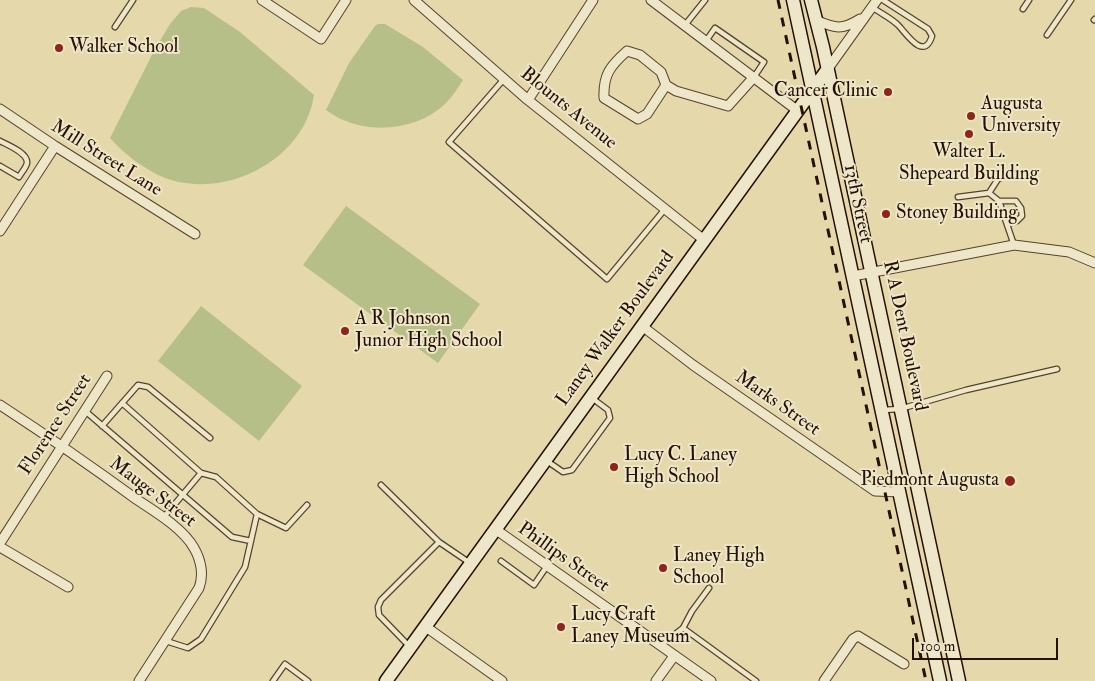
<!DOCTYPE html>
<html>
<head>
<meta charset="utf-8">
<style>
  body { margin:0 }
  #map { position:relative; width:1095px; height:681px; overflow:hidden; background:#e5d9ac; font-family:"IM FELL Double Pica",serif }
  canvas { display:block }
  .scale { position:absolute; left:912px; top:638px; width:146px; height:22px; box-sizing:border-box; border:2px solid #261000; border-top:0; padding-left:6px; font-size:15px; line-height:18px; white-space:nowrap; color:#261000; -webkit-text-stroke:4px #eee6c9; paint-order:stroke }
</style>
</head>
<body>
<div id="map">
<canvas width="1095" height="681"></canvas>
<div class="scale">100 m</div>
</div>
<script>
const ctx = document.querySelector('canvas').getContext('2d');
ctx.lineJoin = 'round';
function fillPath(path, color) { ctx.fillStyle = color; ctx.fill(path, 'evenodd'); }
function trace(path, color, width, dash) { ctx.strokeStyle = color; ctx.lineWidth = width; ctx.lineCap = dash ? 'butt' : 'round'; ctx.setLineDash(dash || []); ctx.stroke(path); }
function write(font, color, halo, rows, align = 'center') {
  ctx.font = font + ' "IM FELL Double Pica",serif'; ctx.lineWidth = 4; ctx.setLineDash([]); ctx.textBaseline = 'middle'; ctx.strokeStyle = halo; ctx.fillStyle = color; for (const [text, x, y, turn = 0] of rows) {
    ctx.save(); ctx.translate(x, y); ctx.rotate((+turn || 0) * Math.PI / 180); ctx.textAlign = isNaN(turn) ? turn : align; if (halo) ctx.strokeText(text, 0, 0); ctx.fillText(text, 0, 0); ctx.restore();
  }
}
fillPath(new Path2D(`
  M191,7L204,8L240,32L314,95C306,150 248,187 195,184C185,183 175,182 165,178C144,169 125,155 110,138L155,49L170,24L181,11Z
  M378,24H385L423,47L463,80C458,88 452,97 445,104C420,128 377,134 346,121C339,119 332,114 326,110L349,63L375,26Z
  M346,206L480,304L438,363L303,265Z
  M201,306L302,386L259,441L158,361Z
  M534,533L542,539L536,547L528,541Z`), '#b6bf88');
const lane = new Path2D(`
  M872,7C880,13 891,18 898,25C906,33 924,62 932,36L928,29L883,0
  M1023,9L1029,0
  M1094,20L1095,19
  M685,25L705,0
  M115,27L133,0
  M1047,35L1071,0
  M706,41L715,28L764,62L754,77
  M504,79L449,142L607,279L665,209
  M0,141C8,145 28,153 27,163C26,168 21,173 19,177L0,166
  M989,193L998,179L1010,174
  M958,197L989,193L999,201L1014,245
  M999,201H1016L1021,208L1022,216L1017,221L1008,224
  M122,403L201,473
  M84,410L232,537L251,541
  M883,410L900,409L966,390L1057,369
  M102,426L138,385L148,387L210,438
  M547,461L563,472L572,470L610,418L608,410L592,398
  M381,485L439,542L470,563
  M257,514L286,528L307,505
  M163,518L201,473L216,477L257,514L245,567L201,639L188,648L166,641
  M501,561L534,585L547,566
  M683,628L756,681
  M661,645L683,628L692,611L709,588
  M409,646L379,615L378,607L381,600L439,542
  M273,681L285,664L308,681`);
const street = new Path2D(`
  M262,0L321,39L346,0
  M414,0L528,100L704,240
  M651,0L798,111
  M815,20C835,28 841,31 860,19
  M827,70L877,0
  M666,85L647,114L638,119L604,98C603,75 610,66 627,51L640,55L661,72L666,85L676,91L728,106L754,77
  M528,100L593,0
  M0,109L55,146L195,234
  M0,231L55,146
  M853,276L1014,245L1069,252L1095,263
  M642,326L693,365L875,491L900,492
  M0,405C46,435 91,466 136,499C154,511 183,528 194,548C201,560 204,575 199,588L139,681
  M495,529L711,681
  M0,543L107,376
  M0,547L68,587
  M426,627L502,681
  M656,681L674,656
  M824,681L853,639L858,636L904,664`);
const secondary = new Path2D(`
  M793,0L940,681
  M811,0L823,47L959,681
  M386,681L827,70`);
trace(lane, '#56422b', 7);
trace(street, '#56422b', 11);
trace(secondary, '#261000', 15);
trace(lane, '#eee6c9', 4.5);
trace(street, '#eee6c9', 9);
trace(secondary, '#eee6c9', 12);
trace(new Path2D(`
  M778,0L926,681`), '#261000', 3, [9, 9]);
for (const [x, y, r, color] of [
  [59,48,5,"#8f2418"],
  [888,92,5,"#8f2418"],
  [971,116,5,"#8f2418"],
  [969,134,5,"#8f2418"],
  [886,214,5,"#8f2418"],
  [345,331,5,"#8f2418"],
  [614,467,5,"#8f2418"],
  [1010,481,6,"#8f2418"],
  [663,568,5,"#8f2418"],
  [561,627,5,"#8f2418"]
]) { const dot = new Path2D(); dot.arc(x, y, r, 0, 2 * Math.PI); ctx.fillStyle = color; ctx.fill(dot); trace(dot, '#eee6c9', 2); }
write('19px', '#261000', '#eee6c9', [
  ["Walker School",69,48],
  ["Cancer Clinic",878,92,"right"],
  ["Augusta",981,105],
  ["University",981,127],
  ["Walter L.",969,153,"center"],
  ["Shepeard Building",969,175,"center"],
  ["Stoney Building",896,214],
  ["A R Johnson",355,320],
  ["Junior High School",355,342],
  ["Lucy C. Laney",624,456],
  ["High School",624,478],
  ["Piedmont Augusta",999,481,"right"],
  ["Laney High",673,557],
  ["School",673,579],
  ["Lucy Craft",571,616],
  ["Laney Museum",571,638]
], 'left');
write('19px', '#261000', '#eee6c9', [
  ["Blounts Avenue",568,109,39],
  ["Mill Street Lane",106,159,32],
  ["13th Street",857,204,78],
  ["Laney Walker Boulevard",616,329,-54],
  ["R A Dent Boulevard",904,336,78],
  ["Marks Street",777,404,35],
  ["Florence Street",56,425,-57],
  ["Mauge Street",152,493,37],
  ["Phillips Street",563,558,35]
]);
</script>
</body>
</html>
